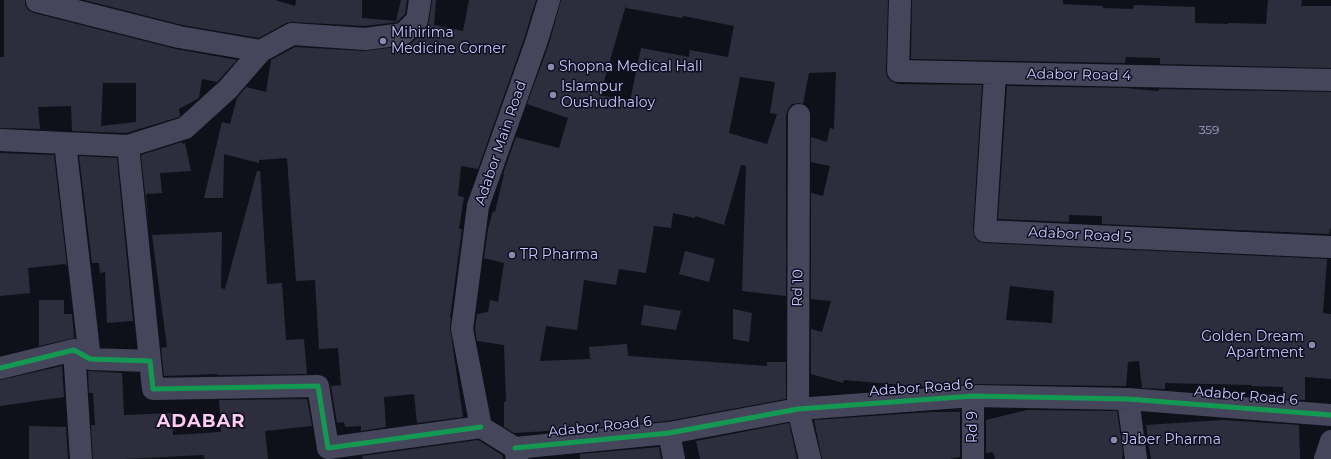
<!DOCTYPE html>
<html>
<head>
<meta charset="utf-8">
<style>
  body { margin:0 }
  canvas { display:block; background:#10101a }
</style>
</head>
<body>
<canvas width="1331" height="459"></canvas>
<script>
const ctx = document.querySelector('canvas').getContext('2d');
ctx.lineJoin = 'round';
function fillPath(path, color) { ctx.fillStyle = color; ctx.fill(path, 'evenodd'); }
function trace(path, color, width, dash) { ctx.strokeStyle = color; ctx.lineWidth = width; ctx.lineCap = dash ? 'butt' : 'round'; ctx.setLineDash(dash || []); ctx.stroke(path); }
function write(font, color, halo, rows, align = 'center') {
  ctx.font = font + ' Montserrat,sans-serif'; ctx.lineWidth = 3; ctx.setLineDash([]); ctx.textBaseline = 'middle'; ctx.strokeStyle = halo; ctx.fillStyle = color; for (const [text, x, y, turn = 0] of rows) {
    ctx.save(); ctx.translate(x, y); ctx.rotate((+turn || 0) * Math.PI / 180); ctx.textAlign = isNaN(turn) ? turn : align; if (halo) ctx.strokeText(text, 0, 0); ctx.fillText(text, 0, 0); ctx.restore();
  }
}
fillPath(new Path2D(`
  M4,0H25V5L28,10L34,13L176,49L237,60L217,82L202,79L199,98L179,109L180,116L179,117L126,133L72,131L71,106L38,107L40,129L0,128V57H4ZM103,83H136V122L101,126Z
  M84,0H275L295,6L296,0H362V18L396,21L401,0H407L405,14L397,22L365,26L292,22L286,23L259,38L182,25Z
  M432,0H436L434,25L463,31L469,0H536L525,36L478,169L461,166L458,196L464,197L459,229H462L450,318H451L450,328L463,417L417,423L414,394L384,397L386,427L361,431V426L345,427L344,422L337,423L331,386L341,385L338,348L319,349L315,280L296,281L287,158L259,160V163L224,154L223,198H204L222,122L230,124L237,98L246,87L266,92L271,60L295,47L364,51L405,46L412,43L426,28L429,22Z
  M561,0H888L886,71L887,77L891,81L898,84L982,85L973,230L974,236L978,241L984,243L1327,259L1323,313L1331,314V379L1305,377V400L1283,399V387L1252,386V385L1165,383V389L1142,388L1139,361L1128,362L1126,386L973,384L927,387L844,380L843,383L811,374V329L822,332L831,301L811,299V193L823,196L830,166L811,162V137L827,142L830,128L834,129L836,72L809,73L803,104L799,103L792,104L788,109L786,115V296L742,291L746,166L741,165L724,225L695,216V218L673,213L671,228L654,226L646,273L619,269L616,285L584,280L577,330L546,326L540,361L590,359L589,347L627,344L628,356L767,366V362H786V399L667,421L579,429L514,433L504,427V402L506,401L504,345L477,341L475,329L477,314L488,312L490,300L498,302L504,263L484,258L488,229L493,211L495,212L504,174H503L516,137L559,148L568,118L527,104L549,44ZM626,5V8L682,18L683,16L734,26L728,57L690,50L689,57L641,48L630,101L600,95ZM740,77L775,82L770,113L777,114L767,144L729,133ZM1010,286L1054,291L1052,323L1006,320Z
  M912,0H1063V4L1103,6V8L1133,9L1134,5L1195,7V23L1228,24V23L1266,24L1268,0H1302L1301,6H1331V68L1160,64V58L1126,57L1125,63L911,59Z
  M1007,86L1124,88L1159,91V89L1331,92V229H1330L1329,234L1102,224V216L1069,215V222L998,219Z
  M182,142V144L185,143L191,171L160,173L162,193L146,194L149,230L141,155Z
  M0,153L54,155L67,266L65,264L28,268L30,293L0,296Z
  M79,156L117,158L133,321L107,323L105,272L100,273L99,263H92Z
  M257,171H260L267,284L282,283L286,340L304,339L307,374L217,375V374L164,376L161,348L167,347L152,235L222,232L221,288L225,289Z
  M685,251L715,259L709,282L679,274Z
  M39,300H64V314H72L74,338L39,346Z
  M644,305L681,311L676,330L641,325Z
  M733,309L752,313L749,342L733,339Z
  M62,366L64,397L0,406V380Z
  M88,371L122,373L124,415L172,413L173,435L221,432L219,400L307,399L312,426L265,431L268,459H205L203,455L125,459H93L91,425H95L93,393H89Z
  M1027,410L1117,411L1123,453L1122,459H995L993,452L986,453V420Z
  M930,412H960V457L950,459H822L814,420Z
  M1223,420L1299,425L1300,459H1151L1146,425Z
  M789,423L797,459H700L696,441Z
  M29,426L66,427L68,459H29Z
  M478,440L502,455L503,459H363L362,456Z
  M659,447L661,459H580V454Z`), '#2e2d3d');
trace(new Path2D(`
  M900,0L898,71L1331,80
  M37,1L179,37L261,51
  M995,74L985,231L1331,247
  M799,115L798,409L810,459
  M0,140L128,146L185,128L228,89L261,51L292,34L365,39L403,34L417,20L420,0
  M65,143L90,359
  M128,146L150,361
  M74,350L81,459
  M0,368L74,350L90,359L150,361L153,389L318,386L328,448L481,427
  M973,396V459
  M1128,399L1136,459
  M669,433L674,459
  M515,448L669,433L798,409L973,396L1128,399L1331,415
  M517,459L515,448L481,427L462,329L478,206L537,40L549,0
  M1325,459L1331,441`), '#45465b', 22);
trace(new Path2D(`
  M0,368L74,350L90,359L150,361L153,389L318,386L328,448L481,427
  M515,448L669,433L798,409L973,396L1128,399L1331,415`), '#139951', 5);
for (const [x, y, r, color] of [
  [383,41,4,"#8a89af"],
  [551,67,4,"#8a89af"],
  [553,95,4,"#8a89af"],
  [512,255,4,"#8a89af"],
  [1312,345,4,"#8a89af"],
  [1114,440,4,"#8a89af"]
]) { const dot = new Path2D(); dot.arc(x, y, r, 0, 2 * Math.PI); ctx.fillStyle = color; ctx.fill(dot); trace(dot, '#0d0c1e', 1.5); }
write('12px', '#a4a3ce', null, [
  ["359",1209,130]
]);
write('14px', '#cbcaff', '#0d0c1e', [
  ["Mihirima",391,33],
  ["Medicine Corner",391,49],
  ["Shopna Medical Hall",559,67],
  ["Islampur",561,87],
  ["Oushudhaloy",561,103],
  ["TR Pharma",520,255],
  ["Golden Dream",1304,337,"right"],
  ["Apartment",1304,353,"right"],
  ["Jaber Pharma",1122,440]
], 'left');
write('14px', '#cbcaff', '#0d0c1e', [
  ["Adabor Road 4",1079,75,1],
  ["Adabor Main Road",501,143,-71],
  ["Adabor Road 5",1080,235,3],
  ["Rd 10",798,288,-89],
  ["Adabor Road 6",921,388,-4],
  ["Adabor Road 6",1246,396,5],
  ["Adabor Road 6",600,427,-6],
  ["Rd 9",973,427,-90]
]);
ctx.letterSpacing = '1px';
write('bold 18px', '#ffccf1', '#0d0c1e', [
  ["ADABAR",201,422]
]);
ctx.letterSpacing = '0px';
</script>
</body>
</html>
